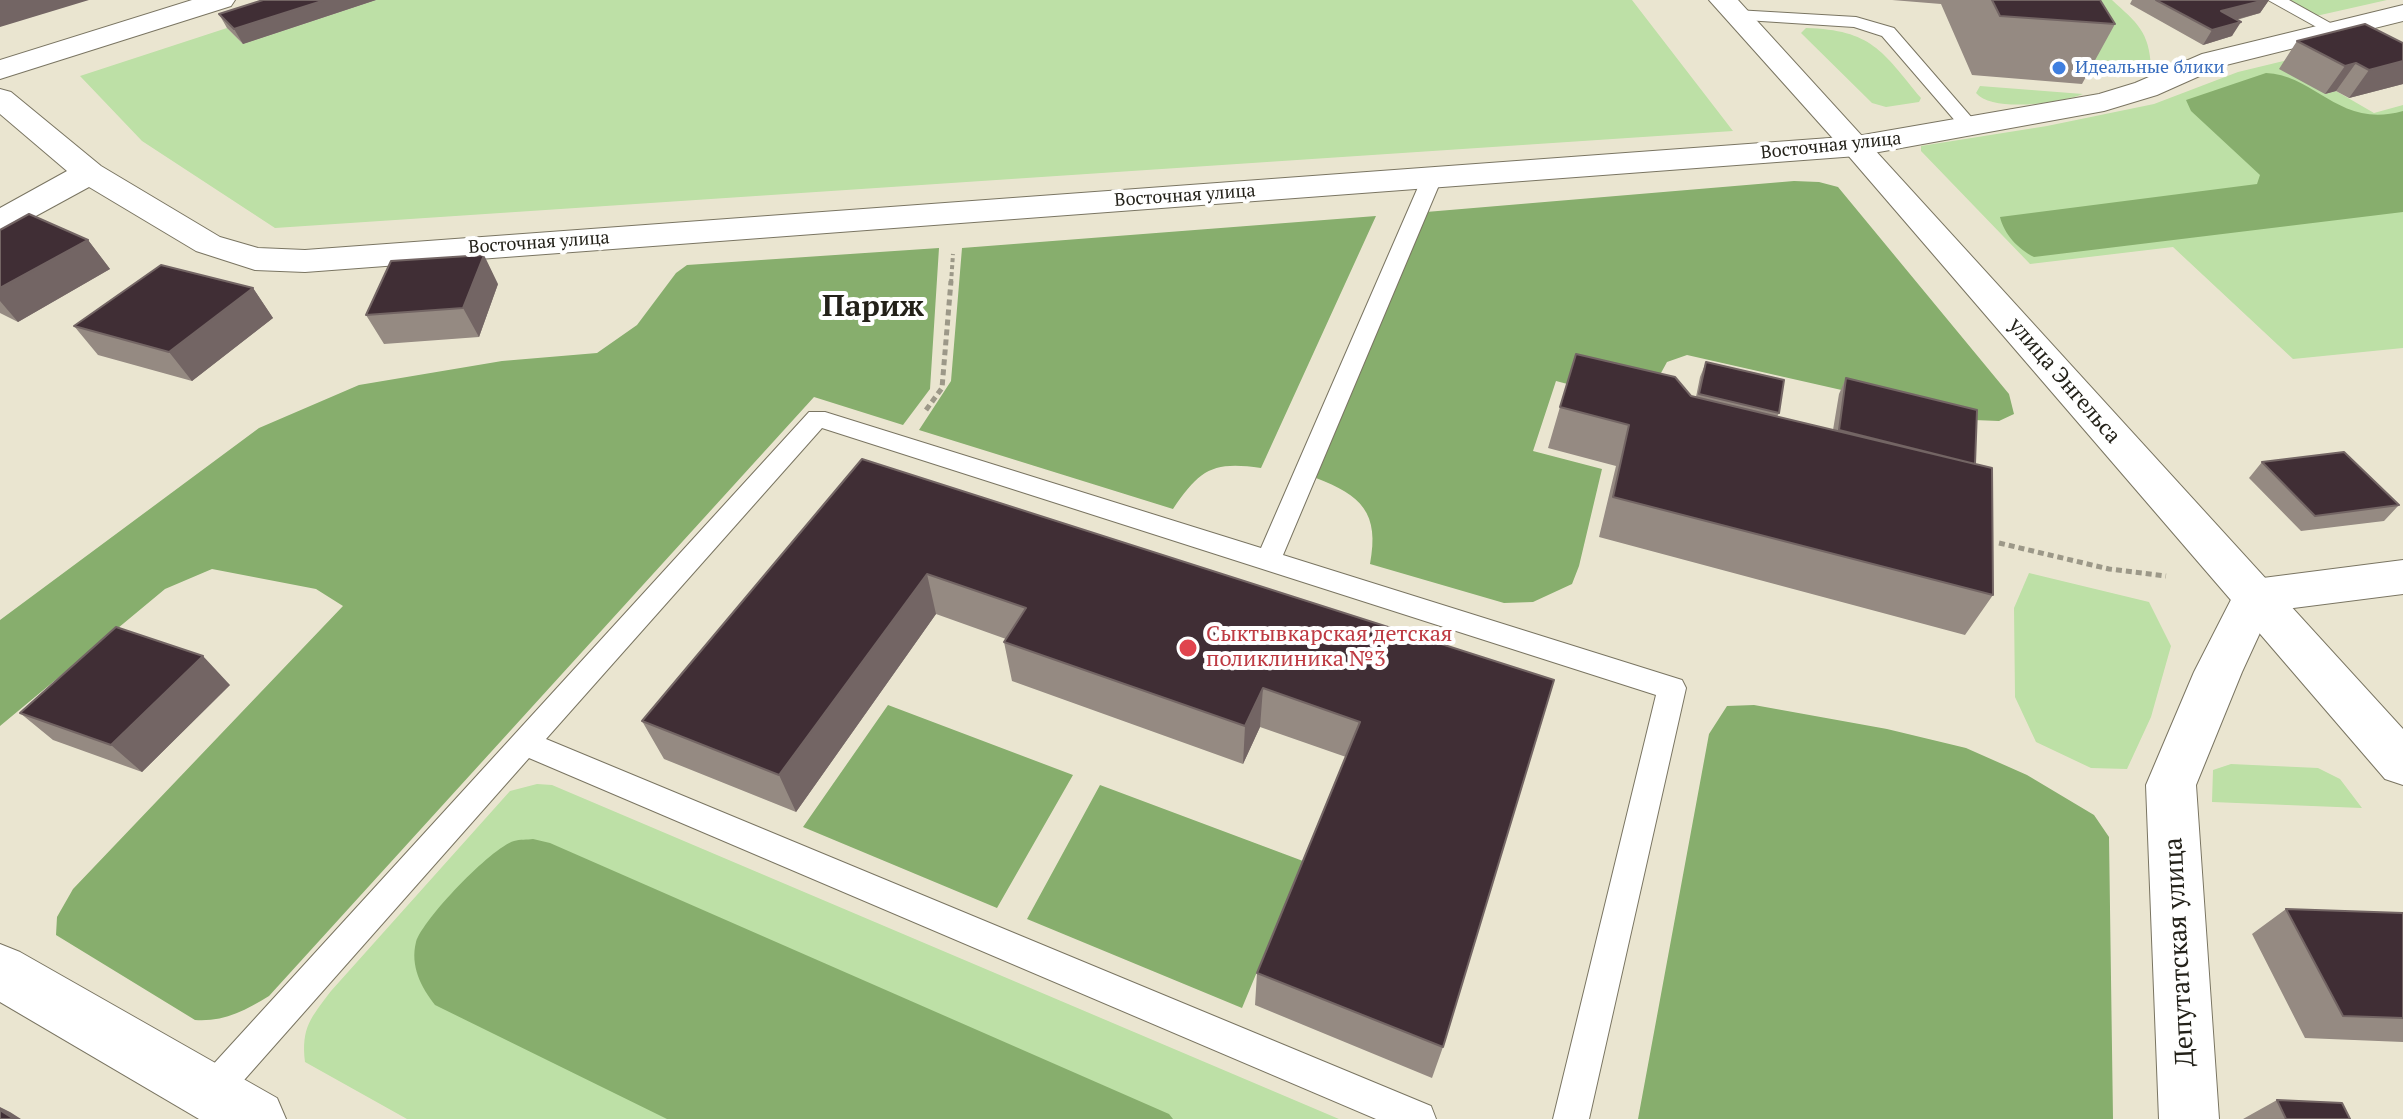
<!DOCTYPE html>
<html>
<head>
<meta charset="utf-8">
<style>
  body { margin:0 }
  canvas { display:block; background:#eae5d0 }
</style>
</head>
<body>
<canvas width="2403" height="1119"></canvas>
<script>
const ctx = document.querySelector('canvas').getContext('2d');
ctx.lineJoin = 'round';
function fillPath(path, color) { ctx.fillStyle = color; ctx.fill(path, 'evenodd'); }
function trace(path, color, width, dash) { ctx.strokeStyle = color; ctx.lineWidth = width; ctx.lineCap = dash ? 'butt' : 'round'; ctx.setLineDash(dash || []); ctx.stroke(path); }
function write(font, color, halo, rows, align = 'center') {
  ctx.font = font + ' "PT Serif",serif'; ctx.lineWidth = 8; ctx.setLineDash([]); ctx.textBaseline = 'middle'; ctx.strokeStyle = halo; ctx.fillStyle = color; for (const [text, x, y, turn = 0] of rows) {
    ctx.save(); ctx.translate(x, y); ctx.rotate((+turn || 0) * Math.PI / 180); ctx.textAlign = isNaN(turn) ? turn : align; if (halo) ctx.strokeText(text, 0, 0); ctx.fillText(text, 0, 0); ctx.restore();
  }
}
fillPath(new Path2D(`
  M376,0H1632L1733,131L275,228L142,141L80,76L227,28L243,44Z
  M2040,0H2112C2137,23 2149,31 2151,67L2135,76L2107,74L2103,77L2074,64Z
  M2284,0H2387L2316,16Z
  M1806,28C1872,30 1882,51 1921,98L1919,102L1886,107L1872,103L1801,33Z
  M2325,51V94L2336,91L2374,113L2403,105V348L2293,359L2173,247L2030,264L1921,151V146L2047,126L2154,104L2238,72Z
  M1980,86L2083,94C2060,103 1993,113 1976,93Z
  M2029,573L2149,602L2171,646L2151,717L2127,769L2091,768L2036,742L2015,697L2014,608Z
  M2231,764L2318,768L2340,779L2362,808L2212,802L2213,770Z
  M537,784L552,785L1339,1119H407L305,1062C301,1027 311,1018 331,991L510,791Z`), '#bde0a6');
fillPath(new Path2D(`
  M2266,73C2316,75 2339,129 2403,111V212L2034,257C2018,249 2004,234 2000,217L2257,184L2260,175L2191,111L2186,100Z
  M1794,181L1819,182L1838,187L2009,394L2014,414L1999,421L1974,420L1687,355L1667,362L1644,404L1556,381L1533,451L1602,469L1579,566L1572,584L1533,602L1504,603L1370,564C1380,513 1361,495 1316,478L1426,212Z
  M1376,216L1261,468C1213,461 1200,469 1173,509L919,430L951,381L962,248Z
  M939,248L930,389L903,425L814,397L269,996C245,1011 223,1022 195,1020L56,935L57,917L73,889L343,606L316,589L212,569L165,589L0,726V620L259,428L359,385L502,361L597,353L637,325L676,273L687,265Z
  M888,705L1073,775L997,908L803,827Z
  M1754,705L1887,729L1966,748L2027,775L2094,815L2109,837L2113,1119H1638L1709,734L1727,706Z
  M1100,785L1303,861L1242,1008L1027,919Z
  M533,839L550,843L1169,1114L1173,1119H667L435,1005C421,987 410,966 416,942C423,919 491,848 514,841C520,839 527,840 533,839Z`), '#87ae6d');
const service = new Path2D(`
  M2268,0H2289L2343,30L2335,35L2329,34Z
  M1736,10L1856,17L1894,28L1979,126L1977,130H1963L1882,36L1854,27L1730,19L1728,15Z
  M1432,172L1442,178L1283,555L1682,680L1686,688L1589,1119H1553L1656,695L822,428L546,739L1431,1106L1436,1119H1376L529,758L222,1105L210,1111L198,1105L192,1093L198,1081L809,412H825L1261,548L1422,178Z`);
const minor = new Path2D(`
  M2403,5V21L2222,66L2157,95L2104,111L1857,156L305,272L255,270L196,251L89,187L12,229L0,232V208L67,171L0,114V89L11,92L101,166L220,237L258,248L305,250L1857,136L2099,94L2135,83L2202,54Z
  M2403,560V594L2270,611L2242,672L2196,785L2219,1119H2159L2146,785L2194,672L2239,584L2255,579Z
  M0,944L20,952L277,1098L286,1119H199L0,1002Z`);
const tertiary = new Path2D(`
  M192,0H235L231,6L0,79V60Z
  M1709,0H1738L2403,729V785L2385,779L1846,153Z`);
trace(service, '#7a7562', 2);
trace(minor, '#7a7562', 2);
trace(tertiary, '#7a7562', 2);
trace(new Path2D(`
  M951,283L953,254`), '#9c9888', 4, [4, 3]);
trace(new Path2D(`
  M926,410L942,388L951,281
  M1999,543L2109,569L2166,576`), '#9c9888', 5, [6, 4]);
fillPath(service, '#fff');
fillPath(minor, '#fff');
fillPath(tertiary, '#fff');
fillPath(new Path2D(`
  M263,0H376L243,44L227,28L219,14Z
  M1892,0H2100L2115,24L2082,84L1972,75L1941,4Z
  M2132,0H2269L2260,13L2237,20L2232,36L2203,45L2130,4Z
  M2297,41L2403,43V84L2349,98L2336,91L2325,94L2279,69Z
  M0,230L88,240L110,269L18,322L0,313Z
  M498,284L479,337L384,344L366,315Z
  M253,288L273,318L192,381L98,355L74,326Z
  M1706,362L1779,413L1777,417L1833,430L1839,394L1846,378L1975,464L1993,595L1965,635L1599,537L1616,466L1548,448L1560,407L1691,396L1696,397L1700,377Z
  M862,459L1554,680L1443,1047L1432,1078L1255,1005L1257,973L1346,757L1260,727L1243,764L1012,681L1004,642L1006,639L936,614L796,812L664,759L642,721Z
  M2262,462L2399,505L2384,521L2301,531L2249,478Z
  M230,685L142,772L53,740L20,713Z
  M2286,909L2403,913V1042L2305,1038L2252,934Z
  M2277,1100L2350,1119H2243Z`), '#958a82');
fillPath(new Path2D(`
  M0,0H89L0,27Z
  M325,0H376L243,44L234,29Z
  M2265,0H2269L2260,13L2212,26L2221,11Z
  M2241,22L2232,36L2203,45L2212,30Z
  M2403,61V84L2349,98L2369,70Z
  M2356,63L2336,91L2325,94L2345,66Z
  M88,240L110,269L18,322L0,301V288Z
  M484,255L498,284L479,337L463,308Z
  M253,288L273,318L192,381L169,352Z
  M927,574L936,614L796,812L779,775Z
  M203,656L230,685L142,772L111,745Z
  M1263,688L1260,727L1243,764L1245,726Z
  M0,1107L10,1112L21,1119H14L0,1110Z`), '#736564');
const building = new Path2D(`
  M263,0H325L234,29L219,14Z
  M1992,0H2100L2115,24L2000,16Z
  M2156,0H2265L2221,11L2241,22L2212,30Z
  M2365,24L2403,43V61L2369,70L2356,63L2345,66L2297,41Z
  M29,214L88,240L0,288V230Z
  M484,255L463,308L366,315L391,261Z
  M161,265L253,288L169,352L74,326Z
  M1576,354L1675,377L1691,396L1992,468L1993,595L1613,497L1629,425L1560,407Z
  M1706,362L1784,380L1779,413L1699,394Z
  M1846,378L1977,410L1975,464L1839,430Z
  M2344,452L2399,505L2315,516L2262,462Z
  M862,459L1554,680L1443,1047L1257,973L1360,722L1263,688L1245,726L1004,642L1026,608L927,574L779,775L642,721Z
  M116,627L203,656L111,745L20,713Z
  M2286,909L2403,913V1018L2343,1016Z
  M2277,1100L2342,1103L2350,1119H2286Z
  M0,1110L14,1119H0Z`);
fillPath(building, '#402e35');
trace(building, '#736564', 2);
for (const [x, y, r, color] of [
  [2059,68,8,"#3f7fe0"],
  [1188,648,10,"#e0444e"]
]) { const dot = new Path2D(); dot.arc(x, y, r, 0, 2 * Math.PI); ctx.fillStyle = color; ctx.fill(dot); trace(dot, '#fff', 3); }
write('18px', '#366cbe', '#fff', [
  ["Идеальные блики",2075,68]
], 'left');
write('18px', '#232119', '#fff', [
  ["Восточная улица",1831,146,-6],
  ["Восточная улица",1185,196,-4],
  ["Восточная улица",539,243,-4]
]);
write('22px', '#232119', '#fff', [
  ["улица Энгельса",2064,381,49]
]);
write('22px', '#be3a42', '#fff', [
  ["Сыктывкарская детская",1206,635],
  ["поликлиника №3",1206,660]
], 'left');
write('26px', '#232119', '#fff', [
  ["Депутатская улица",2180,952,-93]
]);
write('bold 30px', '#232119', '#fff', [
  ["Париж",873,307]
]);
</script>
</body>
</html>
